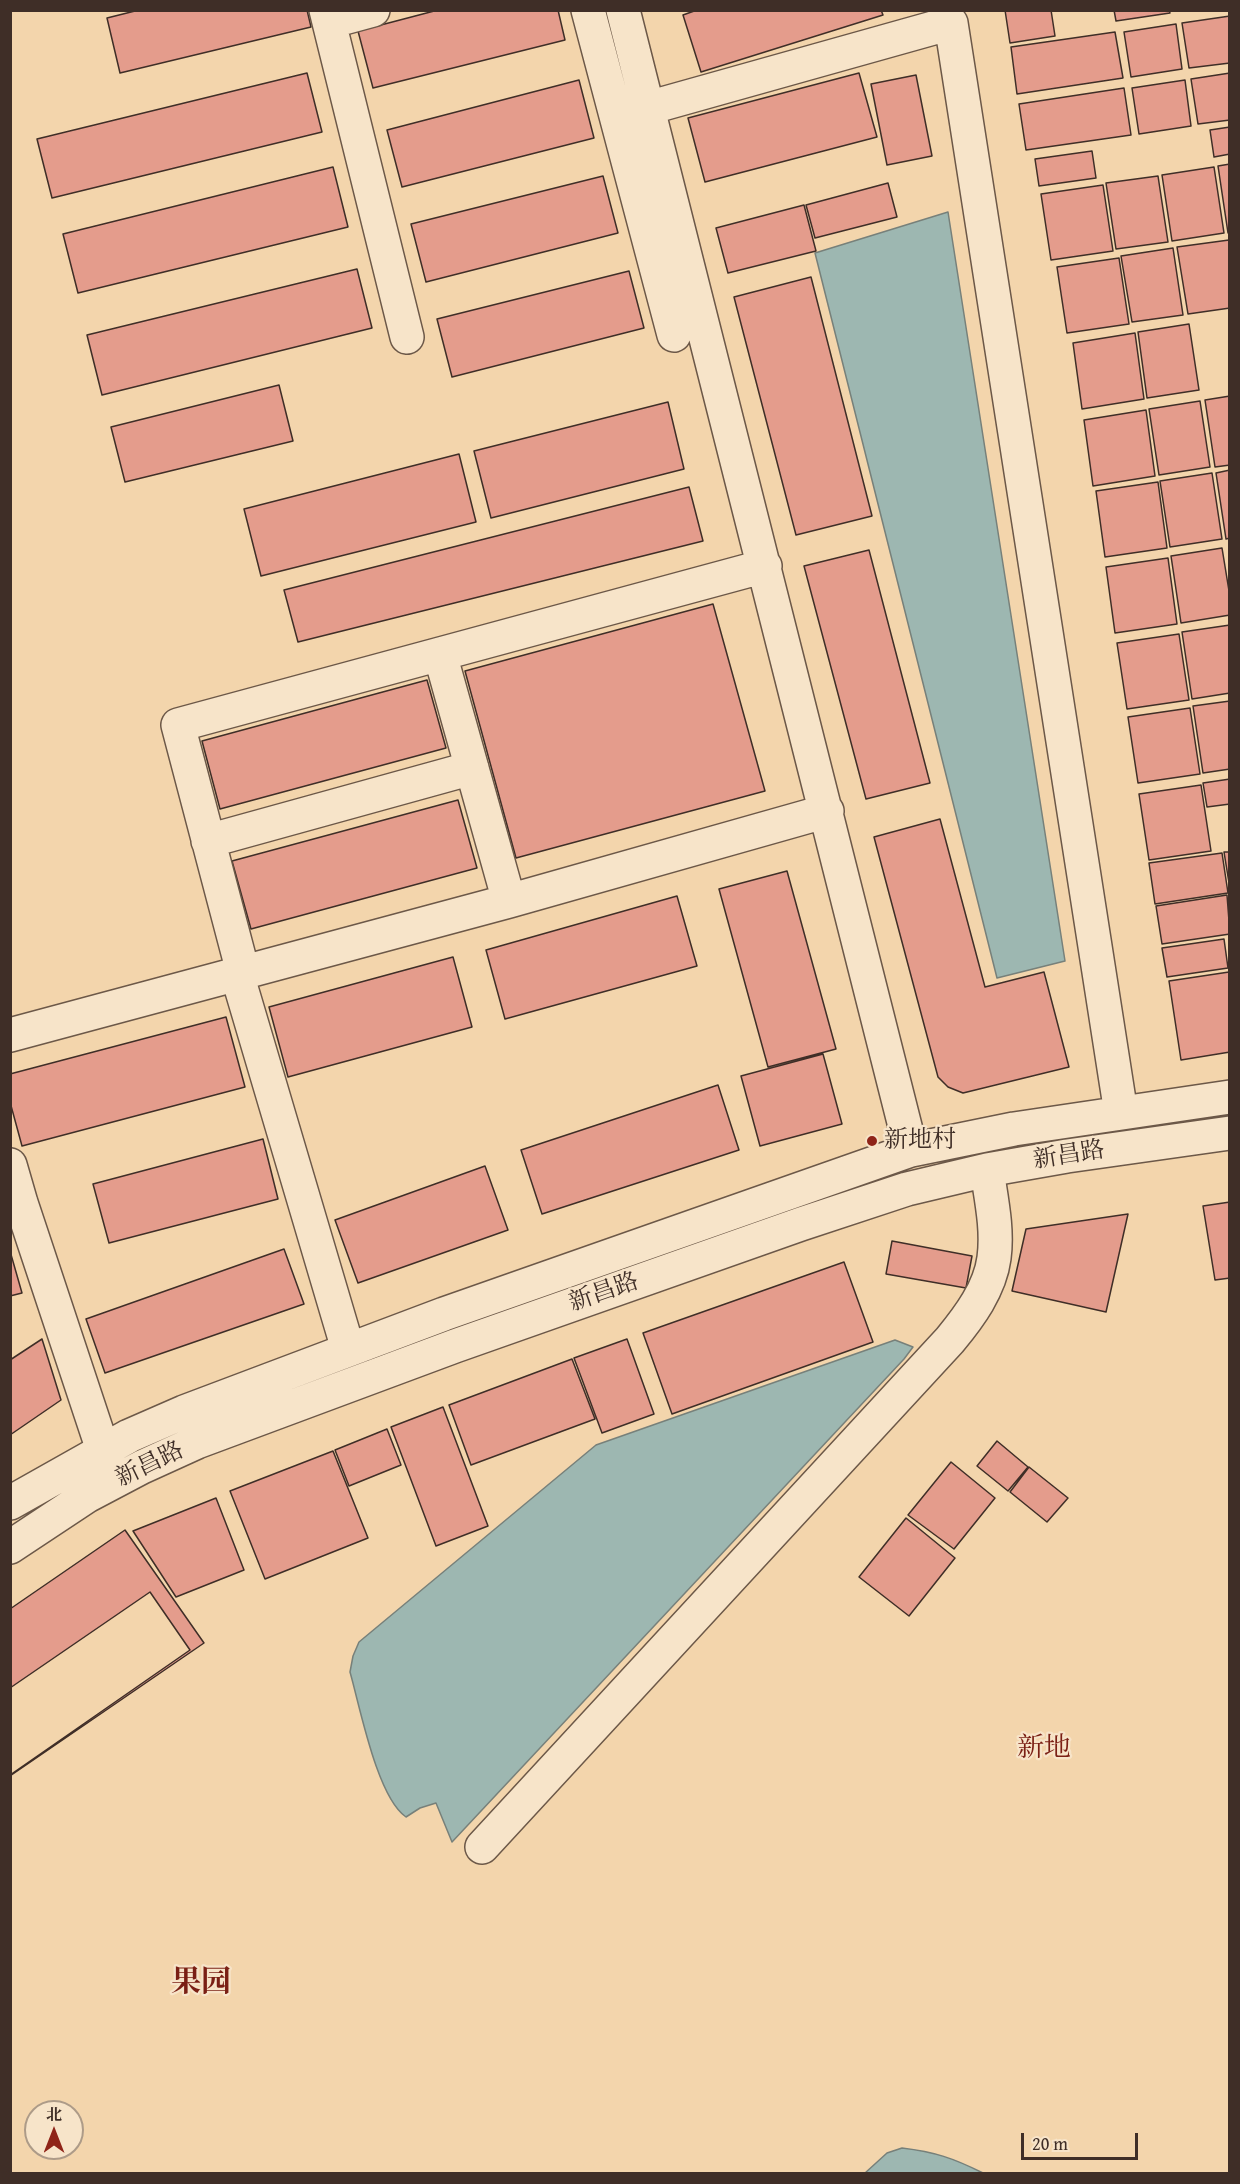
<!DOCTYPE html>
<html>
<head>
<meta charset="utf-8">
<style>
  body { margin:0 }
  #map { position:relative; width:1240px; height:2184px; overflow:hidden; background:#f3d5ac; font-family:"Gentium Book Plus","Noto Serif SC",serif }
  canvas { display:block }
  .frame { position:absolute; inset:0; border:12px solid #3f2e27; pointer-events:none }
  .north { position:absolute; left:24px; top:2100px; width:60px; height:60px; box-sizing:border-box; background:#f7e4c9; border:2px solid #ad9b88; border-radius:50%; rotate:0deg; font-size:16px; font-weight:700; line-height:24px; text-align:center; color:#3f2e27 }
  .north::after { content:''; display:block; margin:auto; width:21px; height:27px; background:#8f2418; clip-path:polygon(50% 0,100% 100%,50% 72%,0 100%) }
  .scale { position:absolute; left:1021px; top:2133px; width:117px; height:27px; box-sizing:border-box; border:3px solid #3f2e27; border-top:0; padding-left:8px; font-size:18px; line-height:21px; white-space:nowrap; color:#3f2e27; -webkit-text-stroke:4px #f7e4c9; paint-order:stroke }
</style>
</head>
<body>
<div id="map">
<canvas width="1240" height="2184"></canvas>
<div class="frame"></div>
<div class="north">北</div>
<div class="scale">20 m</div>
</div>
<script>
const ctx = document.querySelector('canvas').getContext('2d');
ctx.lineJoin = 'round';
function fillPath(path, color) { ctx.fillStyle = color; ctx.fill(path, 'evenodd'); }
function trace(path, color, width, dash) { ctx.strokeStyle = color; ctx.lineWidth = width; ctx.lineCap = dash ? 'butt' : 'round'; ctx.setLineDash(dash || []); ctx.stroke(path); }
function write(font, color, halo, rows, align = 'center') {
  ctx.font = font + ' "Gentium Book Plus","Noto Serif SC",serif'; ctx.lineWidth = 4.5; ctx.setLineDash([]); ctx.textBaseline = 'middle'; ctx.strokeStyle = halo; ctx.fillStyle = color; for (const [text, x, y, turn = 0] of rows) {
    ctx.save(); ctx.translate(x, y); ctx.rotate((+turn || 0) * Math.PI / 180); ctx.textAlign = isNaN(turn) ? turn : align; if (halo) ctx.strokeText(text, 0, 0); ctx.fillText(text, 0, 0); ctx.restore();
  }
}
const water = new Path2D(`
  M948,212L1065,961L997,978L815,253Z
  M895,1340L913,1347L904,1359L452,1842L436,1803L420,1808L406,1817C377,1797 360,1707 350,1672L353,1656L359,1642L596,1445Z
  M902,2148C935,2152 953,2158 983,2173H865L887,2153Z`);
fillPath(water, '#9db7b1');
trace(water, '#77807a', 1.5);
const building = new Path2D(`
  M139,10H307L311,27L120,73L107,18Z
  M438,10H558L565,40L373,88L358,31Z
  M697,10H881L883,15L701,72L683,15Z
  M1005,10H1051L1055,36L1010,43Z
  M1114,10H1169L1170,13L1116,21Z
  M1230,16V63L1189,68L1182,23Z
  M1176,24L1182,69L1131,77L1124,32Z
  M1115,32L1123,78L1017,94L1011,47Z
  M307,73L322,132L52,198L37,139Z
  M859,73L877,137L705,182L688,118Z
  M1230,73V120L1198,124L1191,79Z
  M916,75L932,156L887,165L871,84Z
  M579,80L594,138L402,187L387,130Z
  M1185,80L1191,126L1139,134L1132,88Z
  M1124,88L1131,135L1026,150L1019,104Z
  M1230,127V154L1214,157L1210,130Z
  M1092,151L1096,178L1039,186L1035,159Z
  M1230,164V232L1228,233L1218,166Z
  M333,167L348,227L78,293L63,234Z
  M1214,167L1224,233L1172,241L1162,175Z
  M603,176L618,233L426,282L411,224Z
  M1158,176L1168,242L1116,249L1106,183Z
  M888,183L897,217L815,238L806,205Z
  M1103,185L1113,251L1051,260L1041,194Z
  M804,205L816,251L728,273L716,228Z
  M1229,240L1230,308L1188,314L1177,247Z
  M1173,248L1183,315L1132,322L1121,256Z
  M1119,258L1129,324L1067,333L1057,267Z
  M357,269L372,328L102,395L87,335Z
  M629,271L644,328L452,377L437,319Z
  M811,277L872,516L796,535L734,297Z
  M1189,324L1199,390L1147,398L1138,332Z
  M1135,333L1144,399L1082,409L1073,343Z
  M279,385L293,441L125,482L111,427Z
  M1230,396V465L1215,467L1205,400Z
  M1200,401L1210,467L1159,475L1149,409Z
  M668,402L684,469L491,518L474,451Z
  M1146,410L1155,476L1093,486L1084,420Z
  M459,454L476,522L261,576L244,509Z
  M1230,470V538L1226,539L1216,473Z
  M1212,473L1222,539L1170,547L1160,481Z
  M1158,482L1167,548L1105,557L1096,491Z
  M689,487L703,541L298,642L284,590Z
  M1222,548L1230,597V615L1181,623L1171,556Z
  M869,550L930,783L866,799L804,566Z
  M1168,558L1177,624L1115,633L1106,567Z
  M713,604L765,791L516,858L465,671Z
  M1230,625V693L1192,699L1182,632Z
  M1179,634L1189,700L1127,709L1117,643Z
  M427,680L446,748L220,809L202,741Z
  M1230,701V769L1203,773L1193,706Z
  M1190,708L1200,774L1138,783L1128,717Z
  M1230,779V804L1207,807L1203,783Z
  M1201,785L1211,851L1149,860L1139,794Z
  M458,800L477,868L251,929L232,861Z
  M940,819L985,987L1044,972L1069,1067L963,1093L948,1087L938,1077L874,837Z
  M1224,852H1230V889Z
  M1222,853L1228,893L1155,904L1149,863Z
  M787,871L836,1049L768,1067L719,889Z
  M1227,895L1230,934L1162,944L1156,906Z
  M677,896L697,966L505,1019L486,950Z
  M1224,939L1228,968L1167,977L1162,948Z
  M453,957L472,1027L288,1077L269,1007Z
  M1229,972L1230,1052L1181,1060L1169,981Z
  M226,1017L245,1087L22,1146L10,1102V1074Z
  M823,1054L842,1124L760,1146L741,1076Z
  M718,1085L739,1150L542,1214L521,1150Z
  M263,1139L278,1199L109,1243L93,1184Z
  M485,1166L508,1230L358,1283L335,1220Z
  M1230,1202V1278L1215,1280L1203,1206Z
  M1128,1214L1106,1312L1012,1291L1026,1229Z
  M892,1241L972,1256L966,1288L886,1274Z
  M284,1249L304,1304L105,1373L86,1319Z
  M10,1251L22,1293L10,1296Z
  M844,1262L873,1342L672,1414L643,1333Z
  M42,1339L61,1400L10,1435V1360Z
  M627,1339L654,1414L602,1433L574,1358Z
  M572,1359L595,1419L471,1465L449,1405Z
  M443,1407L488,1526L436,1546L391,1427Z
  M387,1429L401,1465L349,1486L335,1450Z
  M997,1441L1028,1467L1008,1491L977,1466Z
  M333,1451L368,1538L265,1579L230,1491Z
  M951,1462L995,1498L954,1549L908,1515Z
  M1029,1467L1068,1498L1047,1522L1010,1492Z
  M216,1498L244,1570L176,1597L133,1531Z
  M906,1518L955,1558L909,1616L859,1577Z
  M125,1530L204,1643L10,1776V1609Z
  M150,1592L190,1650L10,1775V1688Z`);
fillPath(building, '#e49c8c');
trace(building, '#3f2e27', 1.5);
const minor = new Path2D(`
  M326,10L407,337
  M588,10L674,335
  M623,10L911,1150
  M329,22L373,10
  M648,108L951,23L1121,1113
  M440,654L509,901
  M208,841L472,768
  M243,972L178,725L765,566
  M237,974L348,1349
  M10,1035L509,901L827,811
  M10,1165L21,1203L103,1450
  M10,1503L129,1436L184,1412L444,1314L911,1150L1014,1129L1230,1097
  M10,1547L87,1496L142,1467L197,1442L455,1346L801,1224L907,1189L987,1170L1067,1156L1230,1133
  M482,1847L950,1340C969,1317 990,1289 994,1258C998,1229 991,1198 987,1170`);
trace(minor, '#6c5848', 36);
trace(minor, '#f7e4c9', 33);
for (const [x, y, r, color] of [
  [872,1141,6,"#8f2418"]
]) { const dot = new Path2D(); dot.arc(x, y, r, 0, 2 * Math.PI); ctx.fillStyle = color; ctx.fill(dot); trace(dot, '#f7e4c9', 2); }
write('24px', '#3f2e27', '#f7e4c9', [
  ["新地村",884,1141]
], 'left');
write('24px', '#3f2e27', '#f7e4c9', [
  ["新昌路",1069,1156,-9],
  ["新昌路",604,1293,-19],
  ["新昌路",150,1465,-26]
]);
write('27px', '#7a1f14', '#f7e4c9', [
  ["新地",1044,1749]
]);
write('bold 30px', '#7a1f14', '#f7e4c9', [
  ["果园",201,1983]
]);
</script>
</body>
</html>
